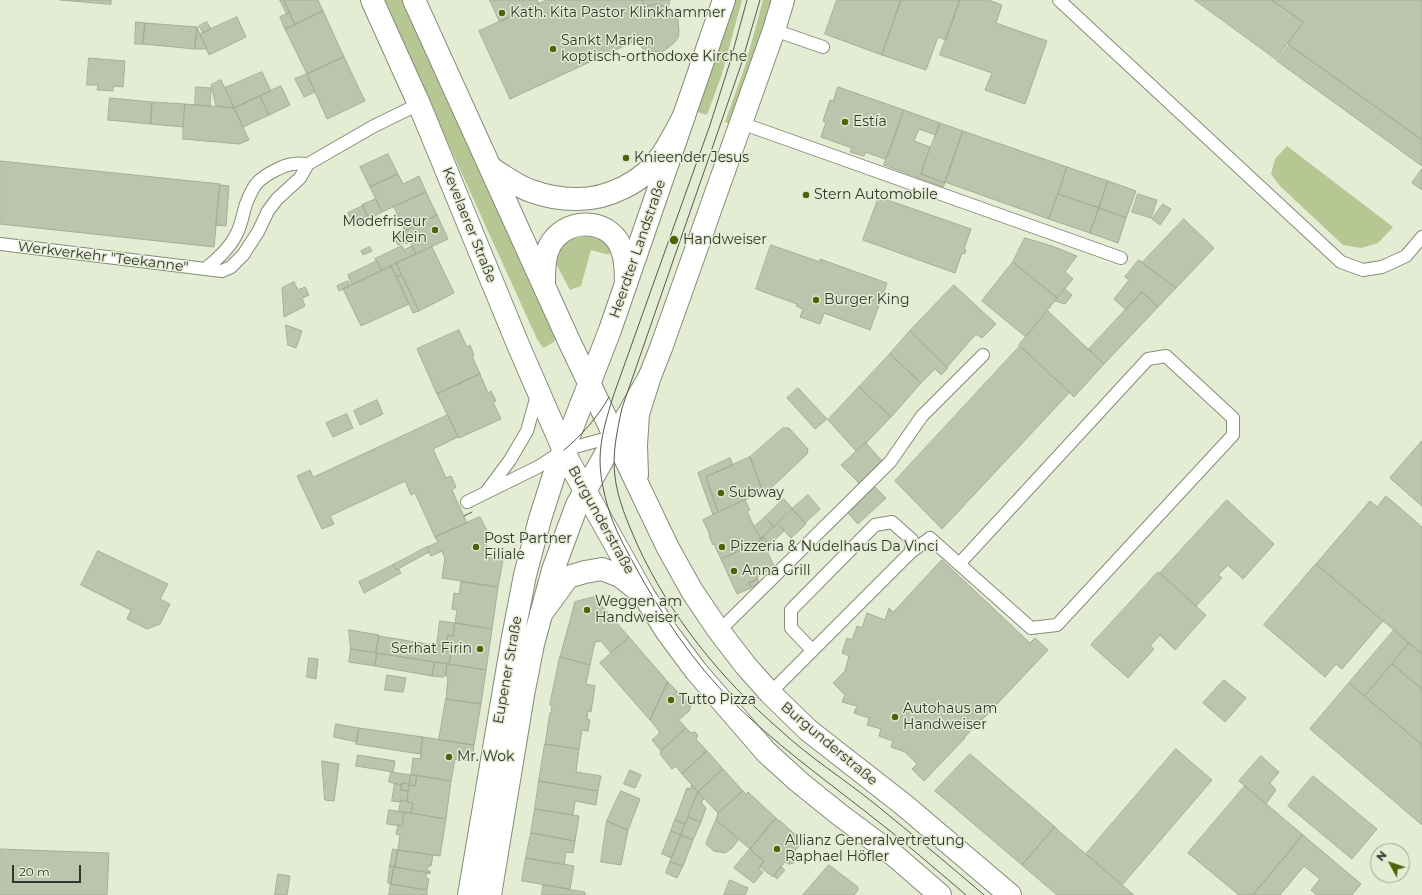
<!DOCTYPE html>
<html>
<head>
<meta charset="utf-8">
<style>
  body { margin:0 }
  #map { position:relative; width:1422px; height:895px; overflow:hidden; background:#e4ecd4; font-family:Montserrat,sans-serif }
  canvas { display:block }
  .north { position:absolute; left:1370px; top:843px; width:40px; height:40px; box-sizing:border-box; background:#e4ecd4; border:1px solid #9da391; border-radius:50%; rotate:310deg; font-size:11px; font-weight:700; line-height:16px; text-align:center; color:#33362d }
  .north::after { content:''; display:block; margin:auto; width:14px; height:18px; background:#506209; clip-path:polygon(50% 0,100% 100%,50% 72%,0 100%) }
  .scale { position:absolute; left:12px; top:865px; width:69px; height:18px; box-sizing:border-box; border:2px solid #33362d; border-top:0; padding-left:5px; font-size:12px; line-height:14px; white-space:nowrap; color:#33362d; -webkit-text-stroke:3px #e4ecd4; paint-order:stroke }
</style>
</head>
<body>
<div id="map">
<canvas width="1422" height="895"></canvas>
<div class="north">N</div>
<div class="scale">20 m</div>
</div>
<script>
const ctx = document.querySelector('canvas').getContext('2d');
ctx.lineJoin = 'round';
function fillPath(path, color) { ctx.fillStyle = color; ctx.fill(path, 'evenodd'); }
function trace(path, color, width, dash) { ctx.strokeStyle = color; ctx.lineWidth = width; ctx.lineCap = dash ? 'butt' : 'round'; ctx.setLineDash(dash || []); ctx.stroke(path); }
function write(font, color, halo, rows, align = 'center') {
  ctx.font = font + ' Montserrat,sans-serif'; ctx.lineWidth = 3; ctx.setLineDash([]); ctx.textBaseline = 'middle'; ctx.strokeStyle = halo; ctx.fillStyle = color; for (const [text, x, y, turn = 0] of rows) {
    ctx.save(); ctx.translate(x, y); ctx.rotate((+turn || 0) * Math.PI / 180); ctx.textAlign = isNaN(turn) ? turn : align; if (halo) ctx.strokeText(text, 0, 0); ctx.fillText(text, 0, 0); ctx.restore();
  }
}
fillPath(new Path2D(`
  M383,0H404L538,294L555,339L554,342L543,348L537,339Z
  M735,0H742L722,74L707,115L697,112Z
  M763,0H774L734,125L725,122L745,66Z
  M1287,146L1393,227L1378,243L1361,248L1343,245L1280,186L1271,174L1275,159Z
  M587,236L602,240L611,248L609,255L591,250L581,286L570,290L554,260C562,243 569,238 587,236Z`), '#b7c793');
const building = new Path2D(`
  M61,0H111V4Z
  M280,0H284L290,13L287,14Z
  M284,0H318L323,11L295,25Z
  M490,0H537L539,4L500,22Z
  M547,0H642L645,6L658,4L670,9L678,19L679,32L678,38L674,43L664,51L651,52L644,50L635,41L510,99L479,31Z
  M642,0H670L668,8L658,4L645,6Z
  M837,0H901L882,55L825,34Z
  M901,0H960L946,40L938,37L926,70L882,55Z
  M960,0H988L1002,5L996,23L1047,41L1025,104L985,90L992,73L940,55Z
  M1195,0H1272L1303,22L1276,59Z
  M1272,0H1422V140L1288,44L1303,22Z
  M323,11L344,57L307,74L285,29Z
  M290,13L295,25L285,29L280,17Z
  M237,17L246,37L209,55L200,34Z
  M136,22L145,23L143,44H135Z
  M207,22L211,29L203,33L199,26Z
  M145,23L197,27L195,49L143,44Z
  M197,27L200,34L207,49H195Z
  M1289,45L1422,140V166L1277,61Z
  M344,57L365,101L327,119L307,74Z
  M89,58L125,61L123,87L113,86V91L97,90L98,85H87Z
  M262,72L271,91L234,108L225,88Z
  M307,74L315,92L304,97L295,79Z
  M221,80L225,88L234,108L216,106L211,85Z
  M281,86L290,105L269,115L260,96Z
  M196,87L211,88L210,106L195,105Z
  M838,87L904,110L888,156H887L885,159L865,152L864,156L850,152L852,148L821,137L826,122L823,121L830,100L833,101Z
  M260,96L269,115L243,127L234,108Z
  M110,98L152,102L151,124L108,120Z
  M152,102L185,104L183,127L151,124Z
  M185,104L234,108L249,140L239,144L183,139Z
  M904,110L940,123L936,135L919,129L914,141L930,147L921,174L945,183L943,187L884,165Z
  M940,123L963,131L945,183L921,174Z
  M963,131L1067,167L1049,219L945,182Z
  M388,154L398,174L370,187L360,167Z
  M0,161L220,184L214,247L0,224Z
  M1067,167L1108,181L1099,208L1058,194Z
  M1422,169V190L1412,183Z
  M398,174L403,184L419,176L426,192L382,212L370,187Z
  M1108,181L1136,191L1126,218L1099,208Z
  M220,185L229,186L226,226L216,225Z
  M426,192L437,215L405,231L394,207Z
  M1058,194L1099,208L1090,233L1049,219Z
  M1138,194L1157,200L1151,218L1132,212Z
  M879,197L971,229L964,249L966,250L965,254L962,253L955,273L863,240Z
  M376,199L382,212L369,219L362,205Z
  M1163,204L1171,209L1160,225L1152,219Z
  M363,206L369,219L354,225L348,213Z
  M1099,208L1126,218L1118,243L1090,233Z
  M437,215L448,239L416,254L405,231Z
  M1184,219L1214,248L1176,288L1142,263Z
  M405,231L410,242L406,244L405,242L398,245L394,236Z
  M1025,238L1052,246L1077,256L1065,272L1073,279L1057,298L1013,262Z
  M771,245L820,262V259L887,283L870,330L824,313L820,324L800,317L803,309L796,306L797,304L756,289Z
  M402,246L404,250L412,246L416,254L382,271L375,259Z
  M370,247L372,251L363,255L361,251Z
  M432,247L454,293L419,311L396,263Z
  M1139,260L1176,288L1158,307L1142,292L1126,310L1114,299L1129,280L1125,277Z
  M377,261L382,271L352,285L348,275Z
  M1013,262L1057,298L1026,337L982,301Z
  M396,263L402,275L397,277L391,266Z
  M391,266L409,304L361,326L343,289Z
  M402,275L419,311L413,313L397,277Z
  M348,281L350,286L339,291L337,286Z
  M294,282L298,290L305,287L309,295L302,298L305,306L284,317L282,288Z
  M954,285L996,324L982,338L976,334L947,367L910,331Z
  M1065,289L1072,295L1065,304L1055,301Z
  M1142,292L1158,307L1104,364L1089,349Z
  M1048,311L1104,364L1074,397L1019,345Z
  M286,325L302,331L296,348L288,345Z
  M459,330L467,347L470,345L474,355L472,356L480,374L437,394L417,349Z
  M910,331L948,368L941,375L935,369L921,383L890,354Z
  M1020,346L1070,392L942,529L895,481Z
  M890,354L921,383L891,417L859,387Z
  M480,374L488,393L491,391L496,401L493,402L501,419L459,438L437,394Z
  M859,387L891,417L866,443H865L856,451L828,420Z
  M798,388L827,419L815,429L787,398Z
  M377,400L383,414L360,425L354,411Z
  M347,414L353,428L333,437L326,423Z
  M448,415L458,437L433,449L446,478L451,476L456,487L452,490L467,523L435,537L415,493L411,495L405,481L330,516L334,524L322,529L297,476L310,470L313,477Z
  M783,428H789L808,449L807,454L770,489L763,492L750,457Z
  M1422,441V506L1390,478Z
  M866,443L883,462L860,484L841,465L865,443Z
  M750,457L763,492L718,512L706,477Z
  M730,458L733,465L706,477L718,512L713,515L698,473Z
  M875,487L886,498L858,524L848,513Z
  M808,495L820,509L805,523L792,509Z
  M1386,496L1422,527V654L1316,564L1370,501L1377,507Z
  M784,499L793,509L774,527L765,517Z
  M745,500L750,510L747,511L756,531H757L761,539L756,543L721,559L714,544L713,545L709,536L710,535L703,520Z
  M1227,500L1274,544L1243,579L1228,565L1218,575L1222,578L1196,606L1160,573Z
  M792,509L806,524L791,538L777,523Z
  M480,517L489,535L483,538L487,546L485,557L503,560L498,587L442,578L445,558L442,551L431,556L427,547L438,542L435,537Z
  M765,517L774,527L761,539L754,527Z
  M777,523L784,531L770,544L763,537Z
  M763,537L771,547L767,550L761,538Z
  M761,538L774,566L757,578L758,579L749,583L751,588L737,594L721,559L756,543Z
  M427,547L429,552L396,570L393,565Z
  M98,551L168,584L160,599L170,604L160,624L147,629L127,619L131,610L81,585Z
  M942,560L1030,643L1035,638L1048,650L982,720L981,719L964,738H965L924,781L912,769L917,764L905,752L891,747L893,741L879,736L881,729L867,725L869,718L854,713L857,706L842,702L845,695L833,683L845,671L849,656L842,653L847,638L852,640L857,626L862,628L867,613L885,620L889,608L893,612Z
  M1316,564L1383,621L1342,669L1336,664L1325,677L1264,625Z
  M393,565L396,570L398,568L401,573L364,593L359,582Z
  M1158,572L1206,615L1175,650L1160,635L1150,646L1154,649L1128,678L1091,645Z
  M758,579L759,583L751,588L749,583Z
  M461,582L498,587L492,629L455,623L457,610L452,609L454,593L459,594Z
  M594,597L629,637L611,653L601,641L595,642L590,665L560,657L575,602Z
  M440,621L455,623L453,636L448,635L446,647L437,645Z
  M455,623L492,629L486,670L449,664L451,651H446L448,635L453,636Z
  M349,630L379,635L376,653L351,649Z
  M1394,630L1409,643L1365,696L1349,683Z
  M379,636L446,647V651H451L449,664L376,653Z
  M629,637L668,682L650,720L600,663Z
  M1409,643L1422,654V689L1392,664Z
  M351,649L377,653L375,666L349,662Z
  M377,653L435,662L432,676L375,666Z
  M560,657L590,665L586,684L595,686L591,712L588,711L587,719L590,720L588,731L582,730L579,749L545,744L550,713H551L552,706L550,705Z
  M309,658L318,659L316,679L307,677Z
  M435,662L447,664L446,675L443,677L432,676Z
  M447,664L486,670L481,704L446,699L448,678L446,675Z
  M1392,664L1422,689V745L1365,696Z
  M387,675L406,678L403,692L385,690Z
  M1224,680L1246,698L1225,722L1203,703Z
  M668,682L691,706L689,711L679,720L686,728L661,751L652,740L659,734V731L650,720Z
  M1349,683L1422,745V825L1310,729Z
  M446,699L481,704L474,745L439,740Z
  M336,724L359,728L357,742L334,737Z
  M359,728L423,737L420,754L356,744Z
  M686,728L691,733L695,732L698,735L696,739L707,751L682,774L676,766L672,769L660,754L661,751Z
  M423,737L474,745L472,761L455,759L451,781L411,775L413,758L420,759Z
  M545,744L579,749L576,772L601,776L598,791L539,781Z
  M1176,749L1212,780L1122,885L1086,854Z
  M707,751L723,769L698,792L682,774Z
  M970,754L1055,827L1022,865L935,791Z
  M358,755L395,761L393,772L356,766Z
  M1261,756L1279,772L1270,783L1276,790L1266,804L1239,781Z
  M322,761L339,764L334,801L325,800Z
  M723,769L743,791L718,813L698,792Z
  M630,770L641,775L635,788L624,784Z
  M391,772L411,775L409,784L402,783V785L389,782Z
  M411,775H417L415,786L409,785Z
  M417,775L451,781L446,819L411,813L413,803L407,802L408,791L409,785L415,786Z
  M1313,776L1377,829L1352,859L1288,806Z
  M539,781L598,791L596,805L575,801L573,815L535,809Z
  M395,783L402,785L401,790L408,791L407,801L401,800V802L392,801Z
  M402,783L409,784L408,791L401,790Z
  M692,785L698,792L685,824L675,820L687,788L690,789Z
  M1245,786L1303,835L1253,895H1239L1188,853Z
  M621,791L640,799L628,830L607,821Z
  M743,791L746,794L748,792L776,818L750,849L716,820L718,813Z
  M698,792L705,798L701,802L706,808L701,822L688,817Z
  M401,800L413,803L411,813L399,812Z
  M535,809L579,816L575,841L531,833Z
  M389,810L404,812L402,826L387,824Z
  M404,812L446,819L440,856L398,850L400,835L396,834L398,825L402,826Z
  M688,817L701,822L693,840L681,835Z
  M776,818L778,821L779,820L798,837L797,838L803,842L792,854L794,857V863L789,864L785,862L773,877L760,867V866L764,861L750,849Z
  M675,820L685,824L681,835L671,831Z
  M716,820L739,839L731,849L725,853L714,851L706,844Z
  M607,821L628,830L621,865L601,862Z
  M1055,827L1060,832L1134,895H1057L1022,865Z
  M671,831L681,835L672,858L662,854Z
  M531,833L575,841L573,853L566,852L564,865L526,858Z
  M681,835L693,840L683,866L670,862Z
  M1303,835L1361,884L1352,895H1317L1311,890L1320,879L1304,866L1280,895H1253Z
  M0,849L109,853L107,895H0Z
  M393,849L398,850L395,867L390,866Z
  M750,849L764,861L759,869L763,872L754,883L734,868Z
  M398,850L433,855L431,866H428L427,870L430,871V873L395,867Z
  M526,858L574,866L570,889L522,881Z
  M670,862L683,866L677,878L666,873Z
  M829,865L858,887V890L854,895H803Z
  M390,866L394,867L391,884L388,883Z
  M394,867L430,873V874L426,873V878L429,879L427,890L391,884Z
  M781,867L785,870L777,879L774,876Z
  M278,874L290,876L287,895H275Z
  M730,880L748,888L745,895H724Z
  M391,884L427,890V895H389Z
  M543,885L585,892V895H542Z`);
fillPath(building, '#bcc4ad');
trace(building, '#a6ad97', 1);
const lane = new Path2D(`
  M1059,0L1341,262L1363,270L1382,267L1406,256L1422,237
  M774,30L823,47
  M741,123L1121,258
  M0,244L222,271L231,267L243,255L258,232L268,211L277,199L300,178L308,164L374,126L419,104
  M205,269C218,259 230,248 237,233C242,223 243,213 246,204C249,197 252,188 258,182C265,175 283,165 293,164C298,163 303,164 308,164
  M487,491L510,460L527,431L538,392
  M467,502L538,467L564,450L615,436
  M719,631L890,462L922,416L983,355
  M812,650L791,628V610L875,525L892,522L912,540L911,552
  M770,693L911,552L930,538L959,564L1148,359L1166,356L1233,418V435L1057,625L1031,628L959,564`);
const secondary = new Path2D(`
  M469,895L513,637L525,575L540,519L555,472L610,330L724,0
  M490,895L523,695L533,644L553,570L577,505L650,376L661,348L774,30L783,0`);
const primary = new Path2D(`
  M372,0L419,104L519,347L569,462L643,594L667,632L696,671L766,752L799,782L840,815L895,856L940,895
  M414,0L569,341L668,548L692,591L719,631L746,666L770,693L808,730L904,805L1010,895
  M491,168C504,176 516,186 531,191C545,196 561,199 575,199C607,200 644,182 662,155C670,143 677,129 684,116
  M544,283C544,267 544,249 556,237C576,216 613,222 622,250C626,260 626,272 626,284
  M637,475L636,445L638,414L650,376
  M541,614L568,577L585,572L602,569L620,576L638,590`);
trace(lane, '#858c77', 14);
trace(secondary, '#858c77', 24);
trace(primary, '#858c77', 24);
trace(lane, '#fff', 12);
trace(secondary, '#fff', 22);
trace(primary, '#fff', 22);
trace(new Path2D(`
  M747,0L730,62L710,125L614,394C607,416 600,438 600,461C600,482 608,512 617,531C622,543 629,554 635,566C661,614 693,662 732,701C773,742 820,776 866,812C900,838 933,867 966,895
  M760,0L741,65L622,408C617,431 612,454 615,477C618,501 628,523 637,544C670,616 720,678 779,729C809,757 844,779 875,804C912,834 948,864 984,895
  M564,450C582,435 597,418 609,397
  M464,516L472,512`), '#565a4e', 1);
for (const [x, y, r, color] of [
  [502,13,4,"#506209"],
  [553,49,4,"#506209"],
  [845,122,4,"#506209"],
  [626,158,4,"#506209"],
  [806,195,4,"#506209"],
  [435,230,4,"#506209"],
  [674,240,5,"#506209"],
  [816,300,4,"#506209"],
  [721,493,4,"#506209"],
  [476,547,4,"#506209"],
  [722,547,4,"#506209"],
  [734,571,4,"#506209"],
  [587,610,4,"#506209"],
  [480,649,4,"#506209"],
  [671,700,4,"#506209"],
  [895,717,4,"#506209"],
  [449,757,4,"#506209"],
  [777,849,4,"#506209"]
]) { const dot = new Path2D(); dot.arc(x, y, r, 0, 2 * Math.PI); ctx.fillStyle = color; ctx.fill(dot); trace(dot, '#e4ecd4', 1.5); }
write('14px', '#33362d', '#e4ecd4', [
  ["Kath. Kita Pastor Klinkhammer",510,13],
  ["Sankt Marien",561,41],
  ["koptisch-orthodoxe Kirche",561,57],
  ["Estía",853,122],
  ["Knieender Jesus",634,158],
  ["Stern Automobile",814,195],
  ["Modefriseur",427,222,"right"],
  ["Klein",427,238,"right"],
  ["Handweiser",683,240],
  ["Burger King",824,300],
  ["Subway",729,493],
  ["Post Partner",484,539],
  ["Filiale",484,555],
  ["Pizzeria & Nudelhaus Da Vinci",730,547],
  ["Anna Grill",742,571],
  ["Weggen am",595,602],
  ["Handweiser",595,618],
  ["Serhat Firin",472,649,"right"],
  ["Tutto Pizza",679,700],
  ["Autohaus am",903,709],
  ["Handweiser",903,725],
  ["Mr. Wok",457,757],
  ["Allianz Generalvertretung",785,841],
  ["Raphael Höfler",785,857]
], 'left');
write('14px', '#33362d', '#e4ecd4', [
  ["Kevelaerer Straße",469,225,68],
  ["Heerdter Landstraße",638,249,-71],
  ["Werkverkehr \"Teekanne\"",103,257,7],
  ["Burgunderstraße",601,520,61],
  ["Eupener Straße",508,670,-80],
  ["Burgunderstraße",829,744,40]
]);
</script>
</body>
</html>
